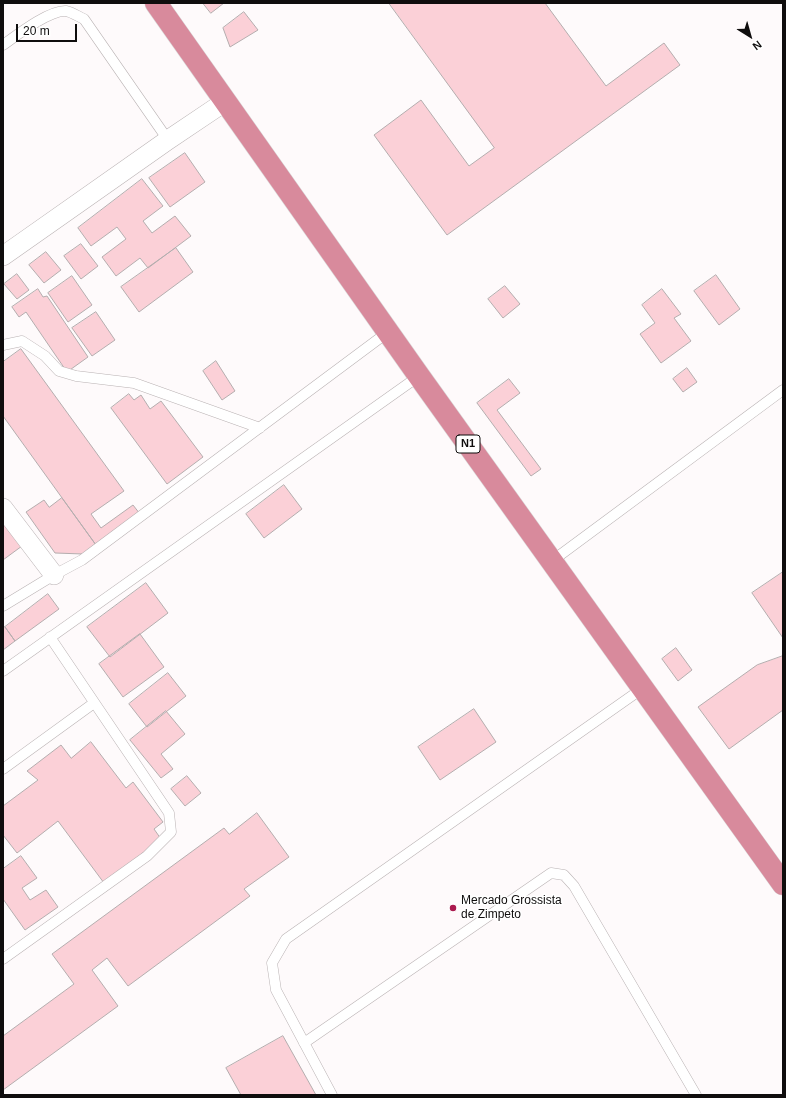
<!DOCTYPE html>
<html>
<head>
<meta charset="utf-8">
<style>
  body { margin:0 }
  #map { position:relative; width:786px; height:1098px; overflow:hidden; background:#fefafb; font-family:Arial,sans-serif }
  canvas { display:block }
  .frame { position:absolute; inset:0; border:4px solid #0f0d0d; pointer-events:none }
  .north { position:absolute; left:730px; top:16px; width:40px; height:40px; -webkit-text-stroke:3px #fff; paint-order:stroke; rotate:143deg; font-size:11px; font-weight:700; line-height:16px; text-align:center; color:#0f0d0d }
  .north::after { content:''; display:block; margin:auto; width:14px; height:18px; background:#0f0d0d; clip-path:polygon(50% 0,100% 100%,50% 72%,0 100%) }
  .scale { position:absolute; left:16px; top:24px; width:61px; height:18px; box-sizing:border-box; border:2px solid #0f0d0d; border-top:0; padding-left:5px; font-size:12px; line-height:14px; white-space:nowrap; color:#0f0d0d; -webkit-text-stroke:3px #fff; paint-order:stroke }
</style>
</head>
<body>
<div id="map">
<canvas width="786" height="1098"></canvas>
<div class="frame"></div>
<div class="north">N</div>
<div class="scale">20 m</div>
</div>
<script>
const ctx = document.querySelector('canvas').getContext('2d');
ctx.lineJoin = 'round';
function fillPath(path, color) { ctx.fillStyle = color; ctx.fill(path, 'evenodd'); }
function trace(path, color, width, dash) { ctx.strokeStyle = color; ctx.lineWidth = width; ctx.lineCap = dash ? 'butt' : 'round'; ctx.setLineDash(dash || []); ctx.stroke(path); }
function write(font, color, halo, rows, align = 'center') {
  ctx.font = font + ' Arial,sans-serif'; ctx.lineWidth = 3; ctx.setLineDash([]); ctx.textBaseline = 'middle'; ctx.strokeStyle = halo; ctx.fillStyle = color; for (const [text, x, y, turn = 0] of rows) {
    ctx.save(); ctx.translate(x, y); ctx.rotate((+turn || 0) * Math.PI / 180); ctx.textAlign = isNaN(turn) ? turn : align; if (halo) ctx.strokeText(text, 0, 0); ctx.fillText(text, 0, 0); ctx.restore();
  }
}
const building = new Path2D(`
  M203,3H224L211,13Z
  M389,3H545L606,86L664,43L680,65L447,235L374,135L421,100L469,166L494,148Z
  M244,12L258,30L230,47L223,28Z
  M185,153L205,182L170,207L149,178Z
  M142,179L163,206L143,221L152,233L175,216L191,236L148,268L140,258L116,276L102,257L126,239L117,227L91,246L78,228Z
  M81,244L98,266L81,279L64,256Z
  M176,248L193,272L139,312L121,287Z
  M46,252L61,270L44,283L29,265Z
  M17,274L29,290L17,299L4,284Z
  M716,275L740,309L719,325L694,291Z
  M72,276L92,305L68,322L48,293Z
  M505,286L520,304L503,318L488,299Z
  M38,289L43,297L47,296L88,357L67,372L26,312L19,317L12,307Z
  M662,289L681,314L674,318L691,341L661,363L640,334L655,323L642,305Z
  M96,312L115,340L92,356L72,328Z
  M21,349L124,491L91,514L101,528L133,505L140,514L96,545L3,416V362Z
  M216,361L235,391L222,400L203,371Z
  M687,368L697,382L683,392L673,379Z
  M509,379L520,393L497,410L541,469L531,476L477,403Z
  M129,394L134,400L141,395L150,409L161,401L203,457L167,484L111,408Z
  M284,485L302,509L264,538L246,514Z
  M62,498L96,545L83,554L55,553L26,512L44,500L49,507Z
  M3,519L22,546L3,560Z
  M783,572V638L752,593Z
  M146,583L168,613L110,657L87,627Z
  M48,594L59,609L15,641L5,627Z
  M5,627L15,641L3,650V628Z
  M140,634L164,667L123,697L99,664Z
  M676,648L692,670L678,681L662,659Z
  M783,656V710L729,749L698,707L757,665Z
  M168,673L186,696L147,727L129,704Z
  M474,709L496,742L440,780L418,747Z
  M166,711L185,734L161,754L173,769L161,778L130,740Z
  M91,742L126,788L133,782L163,822L154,829L161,839L104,883L58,821L17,853L3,835V806L38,780L27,771L61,745L71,758Z
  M187,776L201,793L185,806L171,789Z
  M257,813L289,857L244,889L250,896L128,986L107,958L92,970L118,1006L3,1090V1036L74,984L52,954L224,828L229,834Z
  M21,856L37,878L22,888L30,900L46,890L58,907L25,930L3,899V869Z
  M283,1036L316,1095H241L226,1068Z`);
fillPath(building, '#fbd0d7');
trace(building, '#b4adae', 1);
const service = new Path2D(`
  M3,45C17,35 49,10 66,11C72,12 79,17 84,19L168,140
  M3,345L22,341L45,356L59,371L76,376L134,383L260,428
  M552,561L783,390
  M3,606L54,575L82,560L388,332
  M3,671L419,376
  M3,769L94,703
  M3,959L147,856L171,832L169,813L50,637
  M304,1043L551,873L564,875L574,886L696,1095
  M332,1095L276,990L272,963L286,939L643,688`);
const minor = new Path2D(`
  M3,256L168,140L226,101
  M3,508L54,575`);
const trunk = new Path2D(`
  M156,3L419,376L783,884`);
trace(service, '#b9b2b3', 11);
trace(minor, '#b9b2b3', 20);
trace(trunk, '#d9d8d8', 23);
trace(service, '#fff', 10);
trace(minor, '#fff', 19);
trace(trunk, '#d88a9c', 22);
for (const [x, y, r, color] of [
  [453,908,4,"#ab194e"]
]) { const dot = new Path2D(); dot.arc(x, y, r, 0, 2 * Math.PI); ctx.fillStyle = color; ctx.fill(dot); trace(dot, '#fff', 1.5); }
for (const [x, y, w] of [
  [468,444,24]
]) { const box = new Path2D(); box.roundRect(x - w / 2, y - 9, w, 18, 3); ctx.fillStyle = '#fff'; ctx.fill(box); trace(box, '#0f0d0d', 1); }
write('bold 11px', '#0f0d0d', null, [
  ["N1",468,444]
]);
write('12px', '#0f0d0d', '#fff', [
  ["Mercado Grossista",461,901],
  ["de Zimpeto",461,915]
], 'left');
</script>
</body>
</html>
